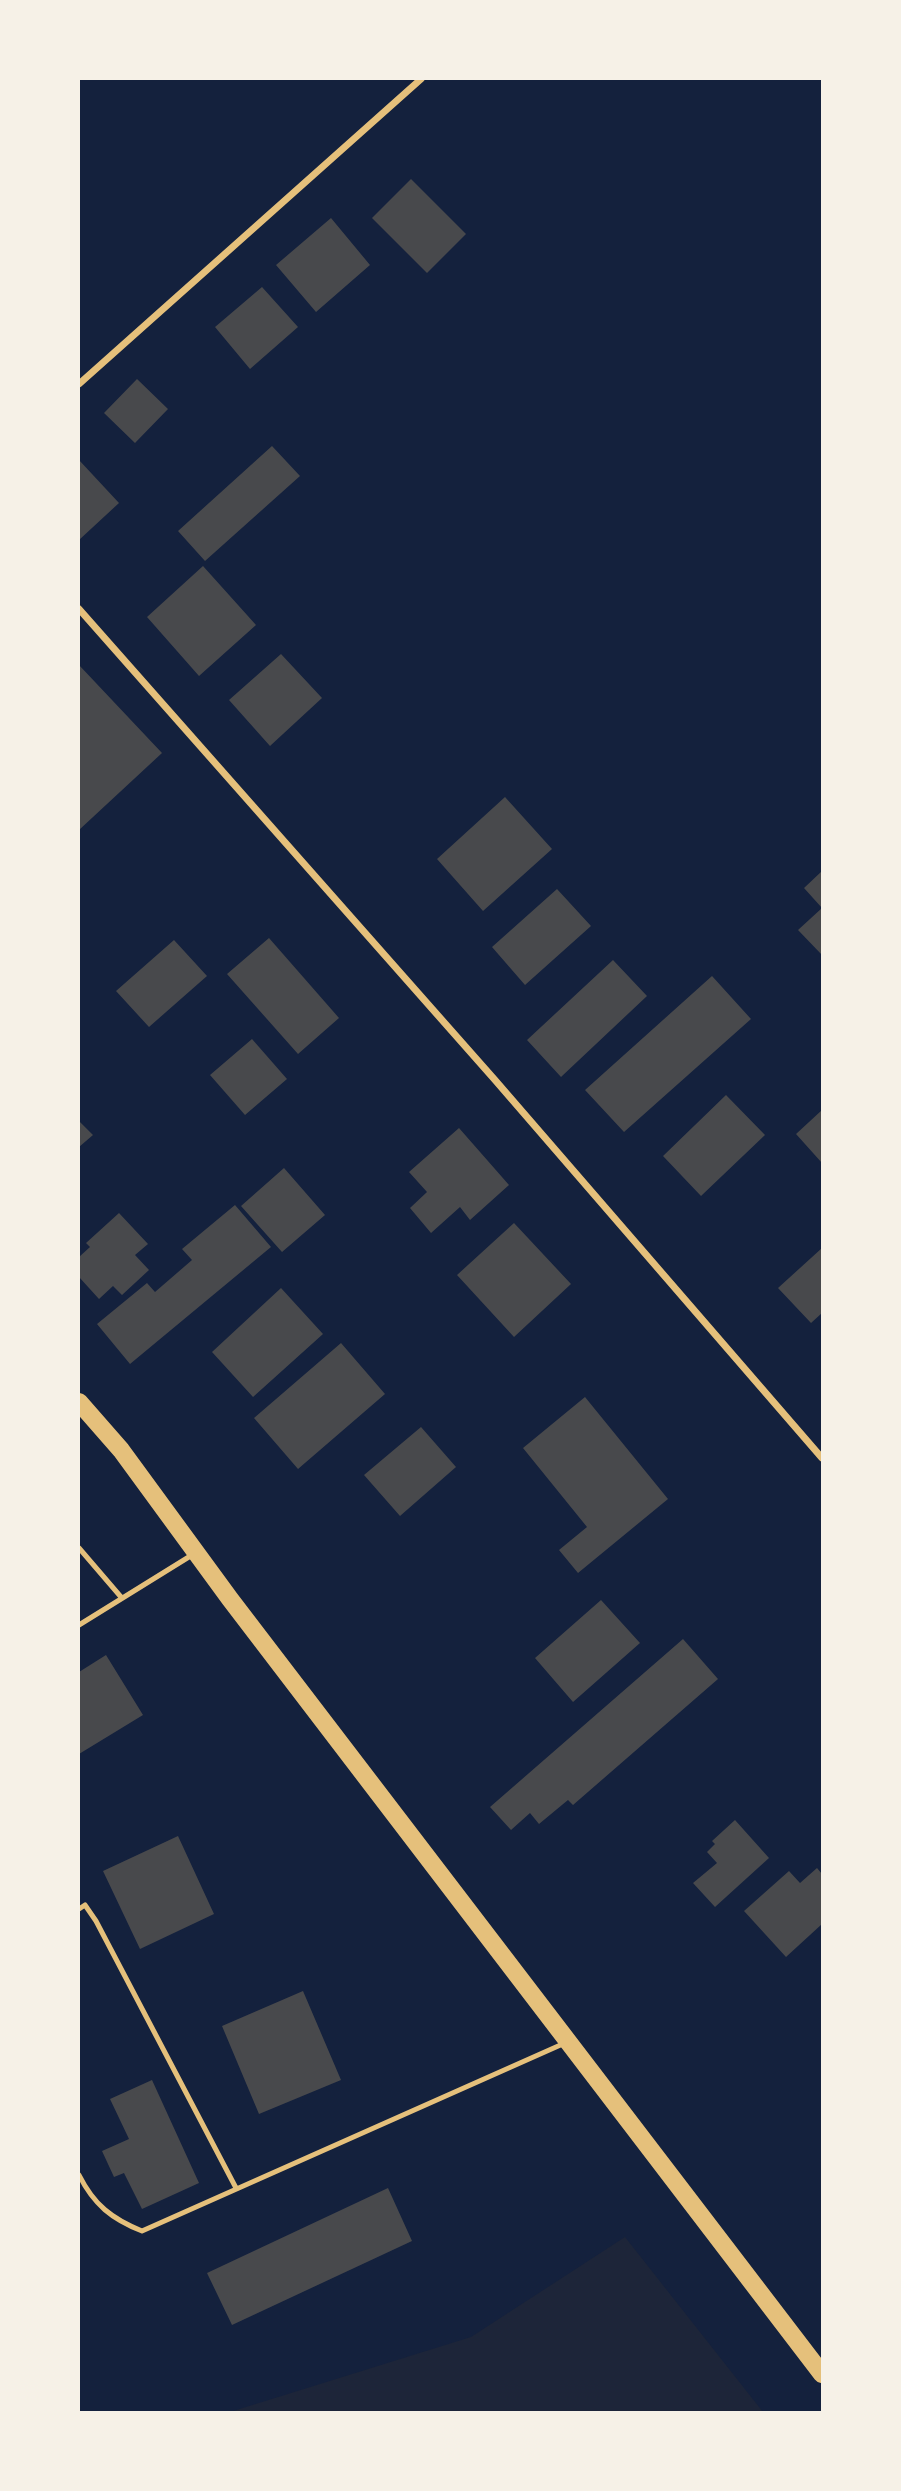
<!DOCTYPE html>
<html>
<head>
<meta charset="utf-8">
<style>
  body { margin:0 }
  #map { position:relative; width:901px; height:2491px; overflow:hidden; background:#14213d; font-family:"Alegreya Sans",sans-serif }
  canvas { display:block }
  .frame { position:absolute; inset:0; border:80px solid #f6f1e7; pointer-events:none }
</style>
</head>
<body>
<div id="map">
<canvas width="901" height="2491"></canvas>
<div class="frame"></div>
</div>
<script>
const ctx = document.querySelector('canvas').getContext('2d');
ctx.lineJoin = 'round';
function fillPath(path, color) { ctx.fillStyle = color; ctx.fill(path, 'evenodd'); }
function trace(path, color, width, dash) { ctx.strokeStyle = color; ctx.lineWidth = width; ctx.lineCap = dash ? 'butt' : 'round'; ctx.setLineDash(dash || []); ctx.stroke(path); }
fillPath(new Path2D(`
  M625,2237L763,2412H230L471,2337Z`), '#1d2539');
fillPath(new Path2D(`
  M411,179L466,234L427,273L372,218Z
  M331,218L370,265L316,312L276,265Z
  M262,287L298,327L250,369L215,327Z
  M137,379L168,409L135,443L104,413Z
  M272,446L300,476L205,561L178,531Z
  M79,460L119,503L79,540Z
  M203,566L256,625L199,676L147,617Z
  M281,654L322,698L270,746L229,700Z
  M79,665L162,753L79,830Z
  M505,797L552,849L483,911L437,859Z
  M822,871V955L798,930L822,908L804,888Z
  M557,889L591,926L525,985L492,947Z
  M269,938L339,1018L298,1054L227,974Z
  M174,940L207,976L149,1027L116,991Z
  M613,960L647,996L561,1077L527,1040Z
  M712,976L751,1019L624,1132L585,1090Z
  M252,1039L287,1079L245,1115L210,1075Z
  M726,1095L765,1135L701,1196L663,1156Z
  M822,1110V1163L796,1134Z
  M79,1121L93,1135L79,1147Z
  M459,1128L509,1185L470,1220L460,1207L431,1233L410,1208L427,1192L409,1172Z
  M284,1168L325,1215L282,1252L241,1206Z
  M235,1205L271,1247L130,1364L97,1324L147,1283L155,1292L192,1260L182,1249Z
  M119,1213L148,1244L135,1255L149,1270L122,1295L113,1286L99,1299L79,1277V1257L90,1247L86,1243Z
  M514,1223L571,1284L514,1337L457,1275Z
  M822,1248V1313L811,1323L778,1288Z
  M281,1288L323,1334L253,1397L212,1352Z
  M341,1343L385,1394L298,1469L254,1418Z
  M585,1397L668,1499L578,1573L559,1550L587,1527L523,1448Z
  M421,1427L456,1467L400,1516L364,1475Z
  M601,1600L640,1643L573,1702L535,1658Z
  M683,1639L718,1679L573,1805L568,1800L539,1824L530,1813L511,1830L490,1807Z
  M106,1655L143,1715L79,1754V1672Z
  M735,1820L769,1858L715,1907L693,1883L717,1863L707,1852L715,1844L712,1841Z
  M178,1836L214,1914L140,1949L103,1871Z
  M817,1868L822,1874V1924L786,1957L744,1911L789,1871L800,1883Z
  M303,1991L341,2080L259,2114L222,2026Z
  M152,2080L199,2183L142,2209L124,2173L114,2177L102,2151L129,2139L110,2099Z
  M388,2188L412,2241L232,2325L207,2273Z`), '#48494c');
trace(new Path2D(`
  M79,1548L121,1597
  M79,1625L192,1555
  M79,1909L85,1905L96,1921L236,2188
  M79,2175C94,2205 112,2219 142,2231L565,2043`), '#e5c07b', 5);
trace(new Path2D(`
  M79,384L421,79
  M79,609L495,1080L822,1458`), '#e5c07b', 7);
trace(new Path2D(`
  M79,1402L121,1450L230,1599L822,2374`), '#e5c07b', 18);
</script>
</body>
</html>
